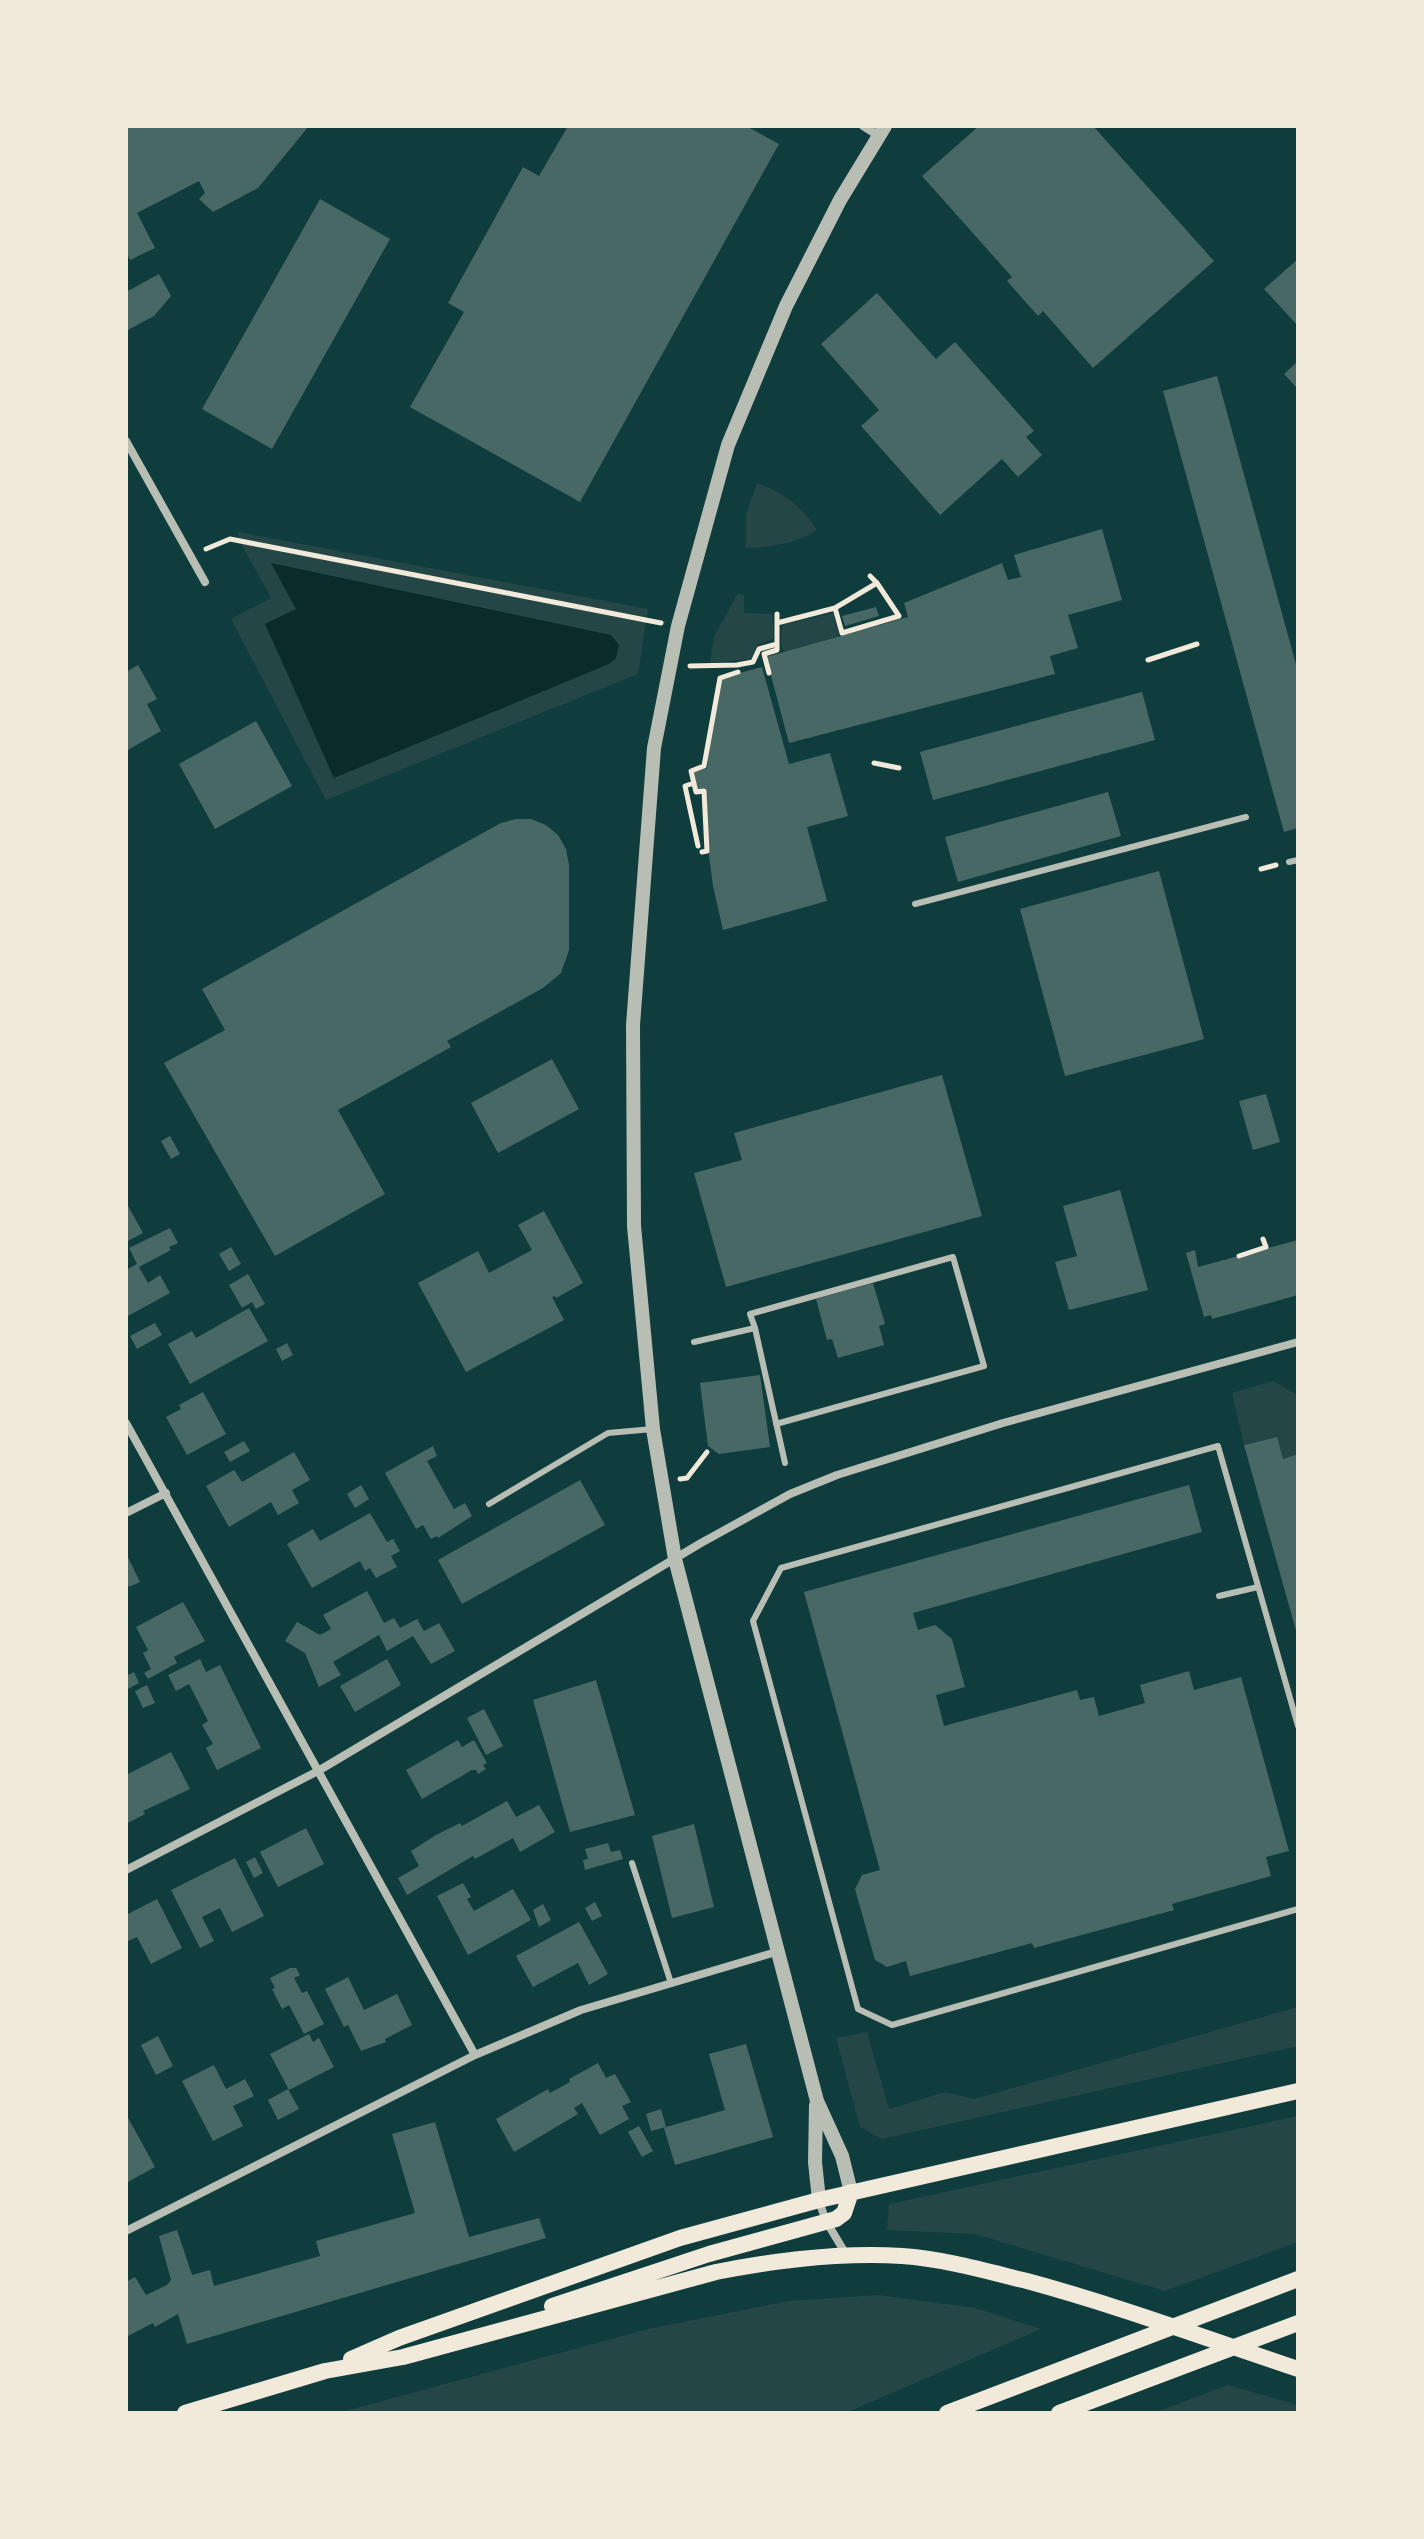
<!DOCTYPE html>
<html>
<head>
<meta charset="utf-8">
<style>
  body { margin:0 }
  #map { position:relative; width:1424px; height:2539px; overflow:hidden; background:#0f3d3e; font-family:Helvetica,sans-serif }
  canvas { display:block }
  .frame { position:absolute; inset:0; border:128px solid #f1e9da; pointer-events:none }
</style>
</head>
<body>
<div id="map">
<canvas width="1424" height="2539"></canvas>
<div class="frame"></div>
</div>
<script>
const ctx = document.querySelector('canvas').getContext('2d');
ctx.lineJoin = 'round';
function fillPath(path, color) { ctx.fillStyle = color; ctx.fill(path, 'evenodd'); }
function trace(path, color, width, dash) { ctx.strokeStyle = color; ctx.lineWidth = width; ctx.lineCap = dash ? 'butt' : 'round'; ctx.setLineDash(dash || []); ctx.stroke(path); }
fillPath(new Path2D(`
  M757,483C784,493 802,506 817,530C795,544 772,547 746,548V514Z
  M238,532L648,609L638,674L326,800L231,619L271,598L238,538Z
  M738,593L744,595V613L772,614L774,638L757,645L751,659L710,663L714,637Z
  M833,613L839,636L784,652L781,641L782,625Z
  M1273,1381L1298,1395V1454L1283,1459L1276,1437L1244,1445L1232,1393Z
  M1298,2007V2046L882,2139L860,2127L836,2038L867,2032L889,2109L945,2092L974,2099Z
  M1298,2116V2242L1165,2291L975,2234L887,2230L889,2204Z
  M878,2295L975,2308L1041,2329L845,2413H338L648,2329L789,2301Z
  M1228,2385L1298,2405V2413H1154Z`), '#244646');
fillPath(new Path2D(`
  M271,563L611,635L619,645L616,658L609,664L334,778L265,624L296,609Z`), '#0a2a2b');
fillPath(new Path2D(`
  M126,126H309L258,188L213,212L199,199L205,193L199,181L137,213L155,248L130,260L126,252Z
  M568,126H746L779,144L580,502L410,407L464,312L448,303L523,167L539,176Z
  M979,126H1093L1214,261L1093,368L1043,311L1038,316L1007,281L1012,277L922,176Z
  M320,199L390,239L272,449L202,409Z
  M1298,259V326L1264,289Z
  M159,274L171,296L154,316L126,331V292Z
  M877,293L936,359L955,342L1034,431L1026,437L1042,455L1018,477L1002,459L940,515L861,426L879,410L821,344Z
  M1298,361V389L1284,374Z
  M1217,376L1298,672V828L1284,832L1163,391Z
  M1102,529L1122,600L1068,615L1078,648L1050,656L1055,674L789,743L766,657L908,617L904,603L1002,563L1008,580L1021,577L1014,555Z
  M876,607L879,616L845,626L842,616Z
  M138,665L157,699L147,704L161,731L126,751V672Z
  M762,667L789,764L830,753L848,816L807,827L827,901L723,930L713,886L706,832V788L697,791L693,772L707,768L711,730L721,678Z
  M1142,692L1155,740L933,800L920,752Z
  M256,721L292,786L215,829L179,764Z
  M1108,792L1121,836L958,882L945,837Z
  M516,819H531L546,825L558,835L566,849L569,865V950L561,973L543,988L447,1041L451,1047L338,1110L385,1194L275,1256L164,1063L225,1030L202,989L461,845L501,823Z
  M1159,871L1204,1039L1065,1076L1020,909Z
  M552,1059L579,1109L498,1153L471,1103Z
  M942,1075L982,1216L726,1287L694,1173L742,1160L734,1133Z
  M1266,1094L1280,1142L1253,1150L1239,1101Z
  M170,1136L180,1154L171,1159L161,1141Z
  M1120,1190L1148,1290L1069,1310L1055,1262L1077,1256L1063,1206Z
  M126,1202L143,1233L126,1242Z
  M544,1211L583,1283L556,1298L555,1296L552,1297L564,1320L466,1372L418,1283L478,1251L489,1273L532,1250L518,1225Z
  M170,1228L178,1243L169,1247L171,1250L139,1267L148,1283L160,1275L170,1293L126,1317V1270L137,1264L129,1248Z
  M1298,1240V1295L1212,1319L1211,1315L1204,1317L1186,1253L1195,1250L1198,1267Z
  M231,1247L241,1264L229,1271L219,1254Z
  M248,1274L265,1304L256,1309L252,1302L242,1308L229,1285Z
  M873,1283L885,1324L879,1326L884,1345L838,1358L832,1339L827,1340L816,1299Z
  M249,1308L268,1341L190,1384L168,1344L192,1331L196,1338Z
  M155,1323L162,1335L137,1349L130,1336Z
  M287,1343L293,1355L282,1361L276,1349Z
  M760,1375L770,1447L719,1454L708,1446L700,1383Z
  M203,1392L226,1434L187,1455L166,1417L181,1409L179,1405Z
  M1277,1437L1283,1459L1298,1454L1297,1634L1244,1445Z
  M244,1441L250,1451L230,1462L224,1452Z
  M433,1446L437,1456L427,1461L454,1509L465,1503L472,1516L438,1538L437,1536L431,1539L423,1525L416,1529L385,1473Z
  M294,1452L310,1480L292,1490L299,1503L278,1515L271,1502L229,1527L206,1486L234,1470L242,1482Z
  M580,1480L605,1525L462,1604L438,1560Z
  M361,1485L369,1499L355,1508L347,1494Z
  M1189,1485L1202,1532L913,1613L918,1630L935,1625L952,1639L965,1687L936,1695L944,1726L1077,1690L1080,1700L1094,1697L1099,1716L1145,1703L1140,1685L1189,1671L1194,1690L1241,1677L1289,1851L1266,1857L1271,1876L1172,1904L1174,1910L1034,1948L1032,1943L910,1976L906,1961L887,1967L875,1960L855,1889L862,1875L880,1870L804,1592Z
  M370,1513L387,1542L393,1539L400,1551L391,1556L397,1567L376,1578L370,1568L365,1571L360,1561L312,1588L287,1544L313,1529L320,1541Z
  M126,1553L140,1582L129,1587L126,1580Z
  M367,1591L384,1623L394,1618L400,1628L417,1619L424,1631L439,1623L455,1651L431,1664L413,1636L387,1651L379,1635L333,1662L341,1675L319,1687L305,1653L285,1641L297,1622L320,1635L331,1629L323,1615Z
  M183,1602L205,1641L174,1657L177,1663L148,1679L144,1673L151,1669L143,1653L148,1650L136,1627Z
  M200,1659L206,1672L220,1665L261,1748L217,1770L206,1748L213,1744L202,1725L208,1721L189,1684L176,1691L168,1675Z
  M387,1659L401,1685L355,1712L340,1686Z
  M134,1672L139,1683L126,1690V1676Z
  M596,1680L635,1815L570,1832L533,1700Z
  M147,1685L155,1703L143,1708L135,1691Z
  M484,1709L503,1746L486,1755L467,1718Z
  M458,1740L462,1747L474,1740L487,1763L483,1765L486,1769L478,1774L476,1770H472L422,1799L406,1770Z
  M171,1752L190,1789L143,1811L145,1814L126,1824V1770L128,1774Z
  M507,1801L516,1817L539,1805L555,1832L520,1852L513,1838L475,1859L473,1856L407,1895L398,1878L419,1866L411,1851L436,1835L460,1823L462,1826Z
  M694,1824L714,1907L672,1918L652,1836Z
  M306,1828L324,1864L278,1887L260,1852Z
  M608,1843L611,1852L620,1850L623,1859L585,1870L583,1860L588,1859L585,1849Z
  M255,1857L263,1873L254,1878L246,1862Z
  M235,1858L264,1916L232,1932L220,1908L202,1917L214,1941L200,1948L171,1890Z
  M463,1883L471,1897L467,1899L474,1911L513,1889L531,1920L468,1955L437,1896Z
  M157,1899L182,1948L151,1964L137,1937L126,1942V1915Z
  M595,1902L602,1916L592,1921L585,1908Z
  M543,1904L551,1920L539,1927L533,1910Z
  M579,1922L608,1974L589,1985L578,1963L533,1987L516,1956Z
  M290,1968H296L300,1975L294,1978L302,1993L307,1991L324,2024L304,2034L289,2005L282,2009L272,1989L275,1988L270,1978Z
  M348,1977L364,2010L397,1994L412,2025L385,2039L386,2042L361,2051L348,2025L344,2027L325,1989Z
  M309,2034L313,2042L319,2038L334,2067L289,2090L270,2054Z
  M158,2036L173,2066L156,2075L141,2045Z
  M746,2044L773,2137L675,2165L664,2128L666,2127L651,2131L646,2114L661,2109L666,2127L725,2110L709,2054Z
  M598,2063L606,2078L615,2074L631,2102L622,2106L629,2119L600,2135L582,2103L574,2108L578,2114L514,2152L496,2119L548,2089L550,2093L570,2082L569,2079Z
  M214,2065L226,2089L245,2079L254,2096L233,2106L243,2126L213,2141L182,2081Z
  M288,2089L299,2109L278,2120L268,2100Z
  M126,2114L155,2167L126,2183Z
  M435,2122L469,2237L539,2218L546,2238L187,2344L178,2314L155,2327L153,2323L128,2336L126,2331V2282L135,2277L146,2295L167,2285L171,2280L159,2236L177,2230L192,2275L210,2270L214,2286L320,2256L316,2241L415,2213L392,2134Z
  M639,2126L653,2151L642,2157L628,2132Z`), '#486865');
trace(new Path2D(`
  M206,549L230,539L661,623
  M835,608L842,633L899,616L877,583
  M777,623V614
  M1148,660L1197,644
  M690,666L737,665L753,662L759,649L777,644V623L835,608L877,583L870,576
  M769,673L764,654L777,650V644
  M874,763L899,768
  M694,783L685,786L698,846
  M702,852L707,851L704,791L696,792L691,771L704,766L720,678L738,672
  M1261,869L1276,865
  M1239,1256L1266,1247L1263,1239
  M680,1479L687,1478L707,1452`), '#f1e9da', 5);
trace(new Path2D(`
  M1289,862L1298,860
  M915,904L1246,817
  M755,1328L750,1314L953,1257L984,1366L776,1424
  M694,1342L755,1328L785,1463
  M489,1504L608,1433L653,1429
  M1219,1596L1258,1587
  M1298,1726L1218,1446L781,1568L753,1621L858,2009L892,2025L1298,1909
  M632,1863L671,1983`), '#b8beb3', 6);
trace(new Path2D(`
  M863,126L879,136
  M126,441L205,582
  M126,1423L475,2055
  M126,1513L166,1493
  M126,1870L318,1771L701,1543L790,1494L837,1475L1003,1423L1298,1342
  M819,2201L826,2221L847,2256
  M126,2231L475,2055L581,2010L776,1952`), '#b8beb3', 8);
trace(new Path2D(`
  M816,2105L815,2162L819,2200
  M851,2192L842,2156L817,2101L675,1559L653,1429L634,1226L633,1025L654,748L678,626L728,445L786,306L840,200L885,126`), '#b8beb3', 14);
trace(new Path2D(`
  M552,2306L709,2254L836,2219L844,2213L851,2192
  M351,2359L399,2338L680,2238L819,2200L1298,2091
  M185,2413L325,2371L403,2357L716,2272C777,2260 839,2252 902,2256C945,2259 986,2271 1027,2281C1119,2306 1208,2339 1298,2369
  M947,2413L1298,2279
  M1059,2413L1298,2323`), '#f1e9da', 16);
</script>
</body>
</html>
